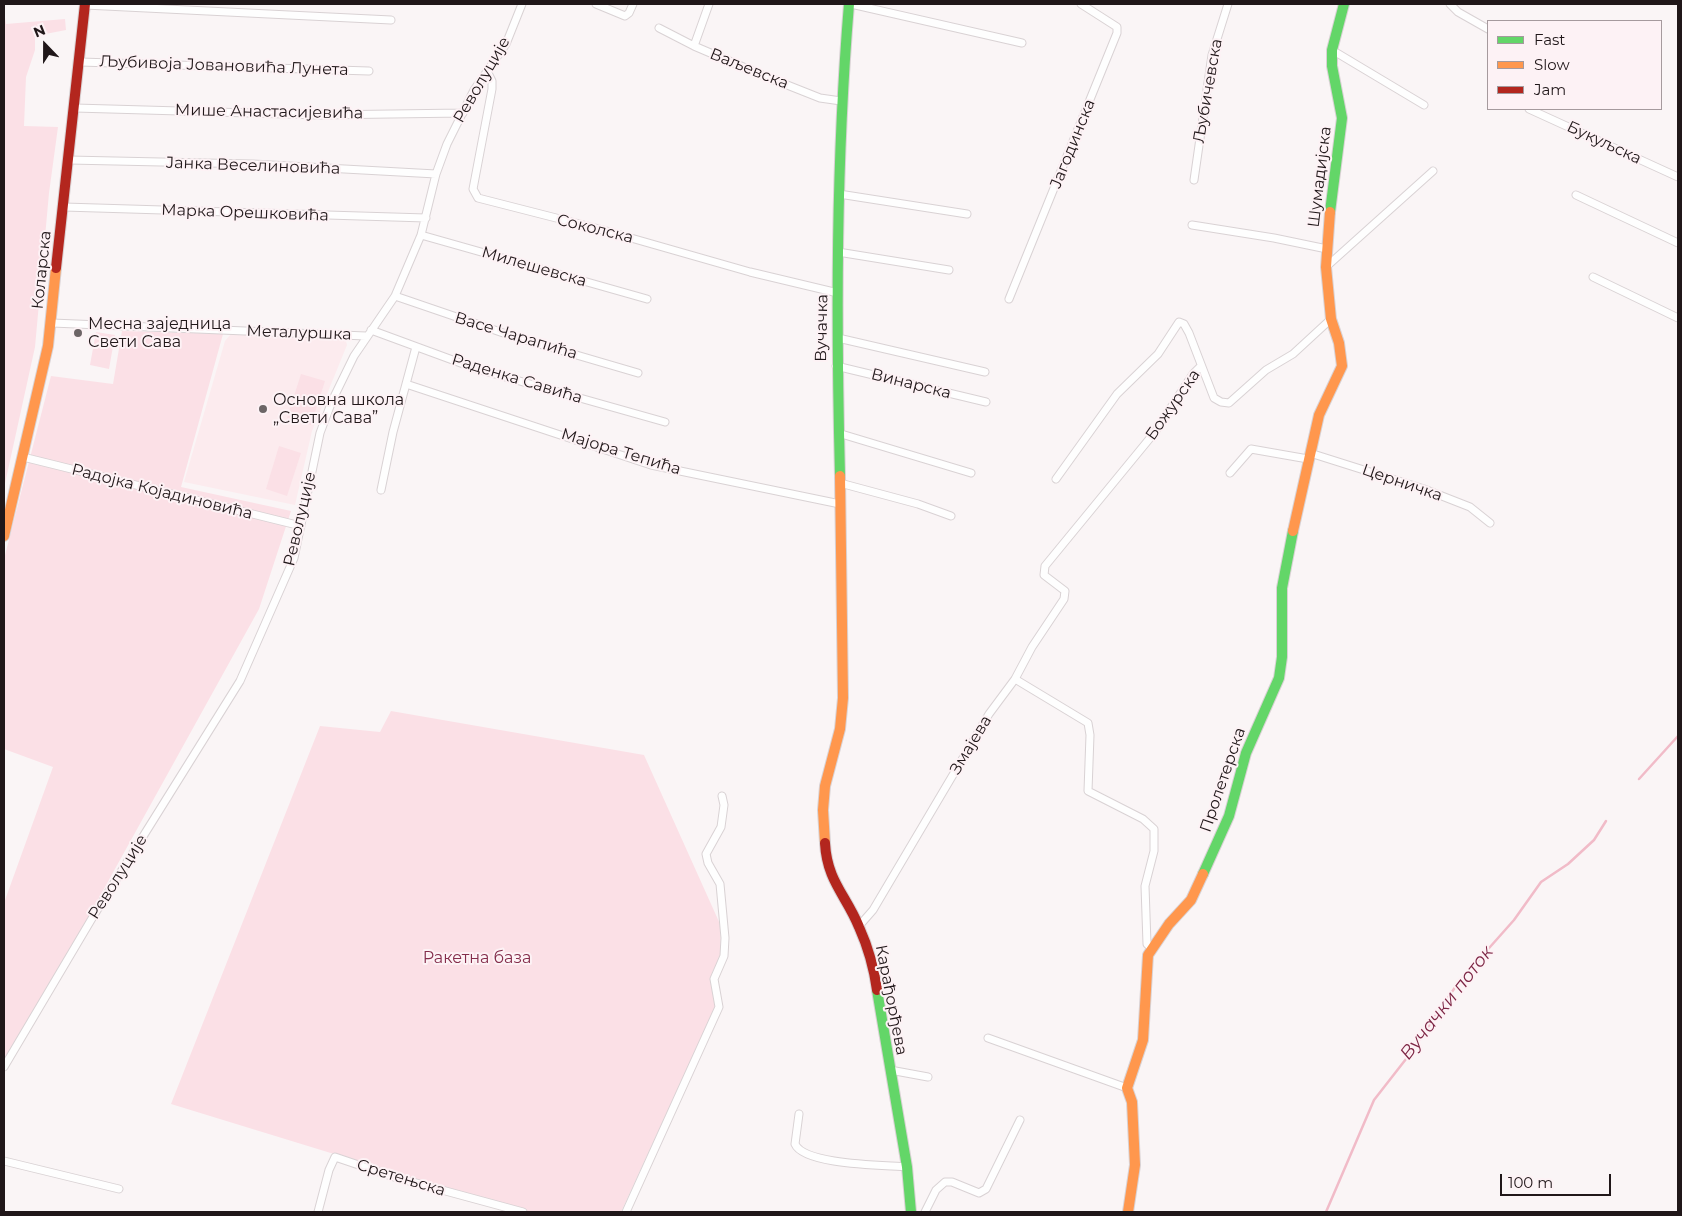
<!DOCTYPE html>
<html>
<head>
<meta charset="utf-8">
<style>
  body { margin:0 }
  #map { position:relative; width:1682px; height:1216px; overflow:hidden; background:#faf5f6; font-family:Montserrat,sans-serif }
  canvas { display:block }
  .frame { position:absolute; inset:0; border:5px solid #201719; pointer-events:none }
  .legend { position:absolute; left:1487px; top:20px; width:175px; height:90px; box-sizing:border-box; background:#fdf2f5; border:1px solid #a59a9d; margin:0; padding:6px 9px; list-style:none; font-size:15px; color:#201719 }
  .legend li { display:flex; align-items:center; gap:10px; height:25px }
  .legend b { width:25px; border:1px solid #a59a9d }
  .north { position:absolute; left:20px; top:20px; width:50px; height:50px; -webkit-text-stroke:4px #fdf2f5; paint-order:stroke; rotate:338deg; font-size:14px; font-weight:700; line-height:20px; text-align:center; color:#201719 }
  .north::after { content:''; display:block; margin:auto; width:18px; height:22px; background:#201719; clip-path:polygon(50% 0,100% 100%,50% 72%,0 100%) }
  .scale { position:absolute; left:1500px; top:1174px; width:111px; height:22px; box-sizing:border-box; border:2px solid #201719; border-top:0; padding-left:6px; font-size:15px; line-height:18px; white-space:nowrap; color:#201719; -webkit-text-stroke:4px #fdf2f5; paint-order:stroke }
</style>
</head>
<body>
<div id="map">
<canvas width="1682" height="1216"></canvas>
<div class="frame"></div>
<ul class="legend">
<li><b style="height:6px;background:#63d668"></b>Fast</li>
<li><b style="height:6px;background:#ff974d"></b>Slow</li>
<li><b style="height:6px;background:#b3261e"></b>Jam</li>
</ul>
<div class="north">N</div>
<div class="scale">100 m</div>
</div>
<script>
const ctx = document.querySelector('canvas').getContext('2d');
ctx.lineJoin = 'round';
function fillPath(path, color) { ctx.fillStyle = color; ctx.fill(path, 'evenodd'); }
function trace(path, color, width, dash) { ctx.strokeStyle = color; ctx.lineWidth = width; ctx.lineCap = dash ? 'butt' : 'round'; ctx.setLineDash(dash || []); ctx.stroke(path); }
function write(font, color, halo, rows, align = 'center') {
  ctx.font = font + ' Montserrat,sans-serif'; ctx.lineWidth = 4; ctx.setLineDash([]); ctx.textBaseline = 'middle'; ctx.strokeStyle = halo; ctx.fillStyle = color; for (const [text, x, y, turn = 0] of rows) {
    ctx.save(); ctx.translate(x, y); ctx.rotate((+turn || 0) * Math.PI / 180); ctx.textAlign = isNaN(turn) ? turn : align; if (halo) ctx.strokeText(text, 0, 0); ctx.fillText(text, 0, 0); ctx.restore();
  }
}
fillPath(new Path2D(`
  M231,334L344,338L346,341L347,345L312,431L295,505L184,482L225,341Z`), '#fcebee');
fillPath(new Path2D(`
  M4,11L6,24L65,19L66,30L35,36V50L26,77L24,126L58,127L49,193L35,347L4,488Z
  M122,331L223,334L181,487L291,511L259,609L95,905L4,1063V903L53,767L4,749V559L51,376L113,384Z
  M96,332L115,335L109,369L90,365Z
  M301,374L325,381L311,425L287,418Z
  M279,446L301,453L287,496L266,489Z
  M391,711L644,755L720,924L721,953L710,978L716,1006L621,1212H523L171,1104L320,726L380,732Z`), '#fbe0e6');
trace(new Path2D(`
  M1639,779L1678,736
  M1326,1212L1374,1100L1406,1059L1458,983L1514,920L1541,882L1568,864L1594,840L1606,821`), '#f1bbc8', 2.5);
const street = new Path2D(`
  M596,4L625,16L629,13L633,4
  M851,4L1022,43
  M1450,4L1458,12L1488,29
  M85,5L391,20
  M659,28L694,46L762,75L820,98L841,101
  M694,46L709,4
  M1332,50L1424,105
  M80,62L369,71
  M487,71L492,81V89L473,189L478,198L603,230L750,272L838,293
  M75,108L320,115L463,113
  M1529,109L1678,177
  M69,160L253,164L436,174
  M1194,180L1212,55L1228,4
  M839,194L967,214
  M1576,195L1678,243
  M64,207L426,218
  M1192,225L1274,238L1327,249
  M421,235L647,299
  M838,252L949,270
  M1326,267L1433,171
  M1593,277L1678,318
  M395,296L515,337L638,373
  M1009,299L1117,33V27L1081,4
  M52,323L366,336
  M371,330L477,369L665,422
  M838,338L985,372
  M836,366L986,402
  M406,384L651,465L840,504
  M838,433L971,473
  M1310,453L1424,489L1470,507L1490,523
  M23,457L301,526
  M1230,473L1251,449L1308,459
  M1056,479L1117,394L1158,354L1179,322L1184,324L1189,333L1214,398L1221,402L1229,403L1266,370L1293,354L1331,319
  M840,483L918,504L951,516
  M381,490L393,432L416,347
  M1015,679L1088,723L1090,735L1088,791L1143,819L1154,829V851L1145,886L1147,944L1151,948
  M859,926L873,910L989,714L1015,679L1032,647L1064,599L1065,591L1044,575L1045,566L1155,432L1193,374L1201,366
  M988,1038L1127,1088
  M4,1067L94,915L240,681L294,558L320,433L332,401L354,356L395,296L421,235L436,174L447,144L474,90L506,44L522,4
  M890,1070L928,1077
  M799,1114L795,1144C804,1165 884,1165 907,1167
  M4,1161L119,1189
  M318,1212L329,1170L335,1157L394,1177L523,1212
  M626,1212L719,1007L714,979L724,956L725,938L720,884L708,863L706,854L721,827L724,805L722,796
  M925,1212L936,1190L945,1182H952L979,1193L986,1189L1020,1120`);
const fast = new Path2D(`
  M1330,212L1342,118L1332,66V50L1344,4
  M840,476C836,318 836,162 849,4
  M1203,874L1229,816L1246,753L1279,678L1282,657V588L1293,531
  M877,990L907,1167L911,1212`);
const slow = new Path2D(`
  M1293,531L1319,415L1342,366L1339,343L1331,319L1326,267L1330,212
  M4,536L48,346L56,268
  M825,843L823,810L825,786L840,729L843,698L840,476
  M1128,1212L1135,1165L1132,1102L1127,1088L1143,1040L1148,955L1169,924L1191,900L1203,874`);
const jam = new Path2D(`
  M56,268L85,4
  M825,843C827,881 846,895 859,927C868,947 874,968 877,990`);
trace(street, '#d9d2d4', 9);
trace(fast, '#d9d2d4', 12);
trace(slow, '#d9d2d4', 12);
trace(jam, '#d9d2d4', 12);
trace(street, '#fefefe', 7);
trace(fast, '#63d668', 10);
trace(slow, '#ff974d', 10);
trace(jam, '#b3261e', 10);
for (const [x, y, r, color] of [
  [78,333,5,"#6c6566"],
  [263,409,5,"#6c6566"]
]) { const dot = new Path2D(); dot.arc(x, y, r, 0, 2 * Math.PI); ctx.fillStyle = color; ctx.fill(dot); trace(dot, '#fdf2f5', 2); }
write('16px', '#201719', '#fdf2f5', [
  ["Љубивоја Јовановића Лунета",224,66,2],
  ["Ваљевска",749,69,22],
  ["Револуције",482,80,-60],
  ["Љубичевска",1208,91,-80],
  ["Мише Анастасијевића",269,112,1],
  ["Букуљска",1604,143,25],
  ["Јагодинска",1073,144,-68],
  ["Јанка Веселиновића",253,166,2],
  ["Шумадијска",1320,177,-83],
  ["Марка Орешковића",245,213,2],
  ["Соколска",595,229,14],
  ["Милешевска",534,267,16],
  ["Коларска",42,270,-84],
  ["Вучачка",822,328,-89],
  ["Металуршка",299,333,2],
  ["Васе Чарапића",516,336,17],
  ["Раденка Савића",517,379,17],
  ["Винарска",911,384,14],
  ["Божурска",1173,405,-55],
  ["Мајора Тепића",621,452,17],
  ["Церничка",1402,483,19],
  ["Радојка Којадиновића",162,492,14],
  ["Револуције",300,519,-77],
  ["Змајева",971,745,-59],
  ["Пролетерска",1223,780,-71],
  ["Револуције",118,877,-58],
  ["Карађорђева",891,1000,79],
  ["Сретењска",401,1178,17]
]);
write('16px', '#201719', '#fdf2f5', [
  ["Месна заједница",88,324],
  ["Свети Сава",88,342],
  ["Основна школа",273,400],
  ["„Свети Сава”",273,418]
], 'left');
write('16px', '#842d4b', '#fdf2f5', [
  ["Ракетна база",477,958]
]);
write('italic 18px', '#7d2645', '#fdf2f5', [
  ["Вучачки поток",1447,1003,-52]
]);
</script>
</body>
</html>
